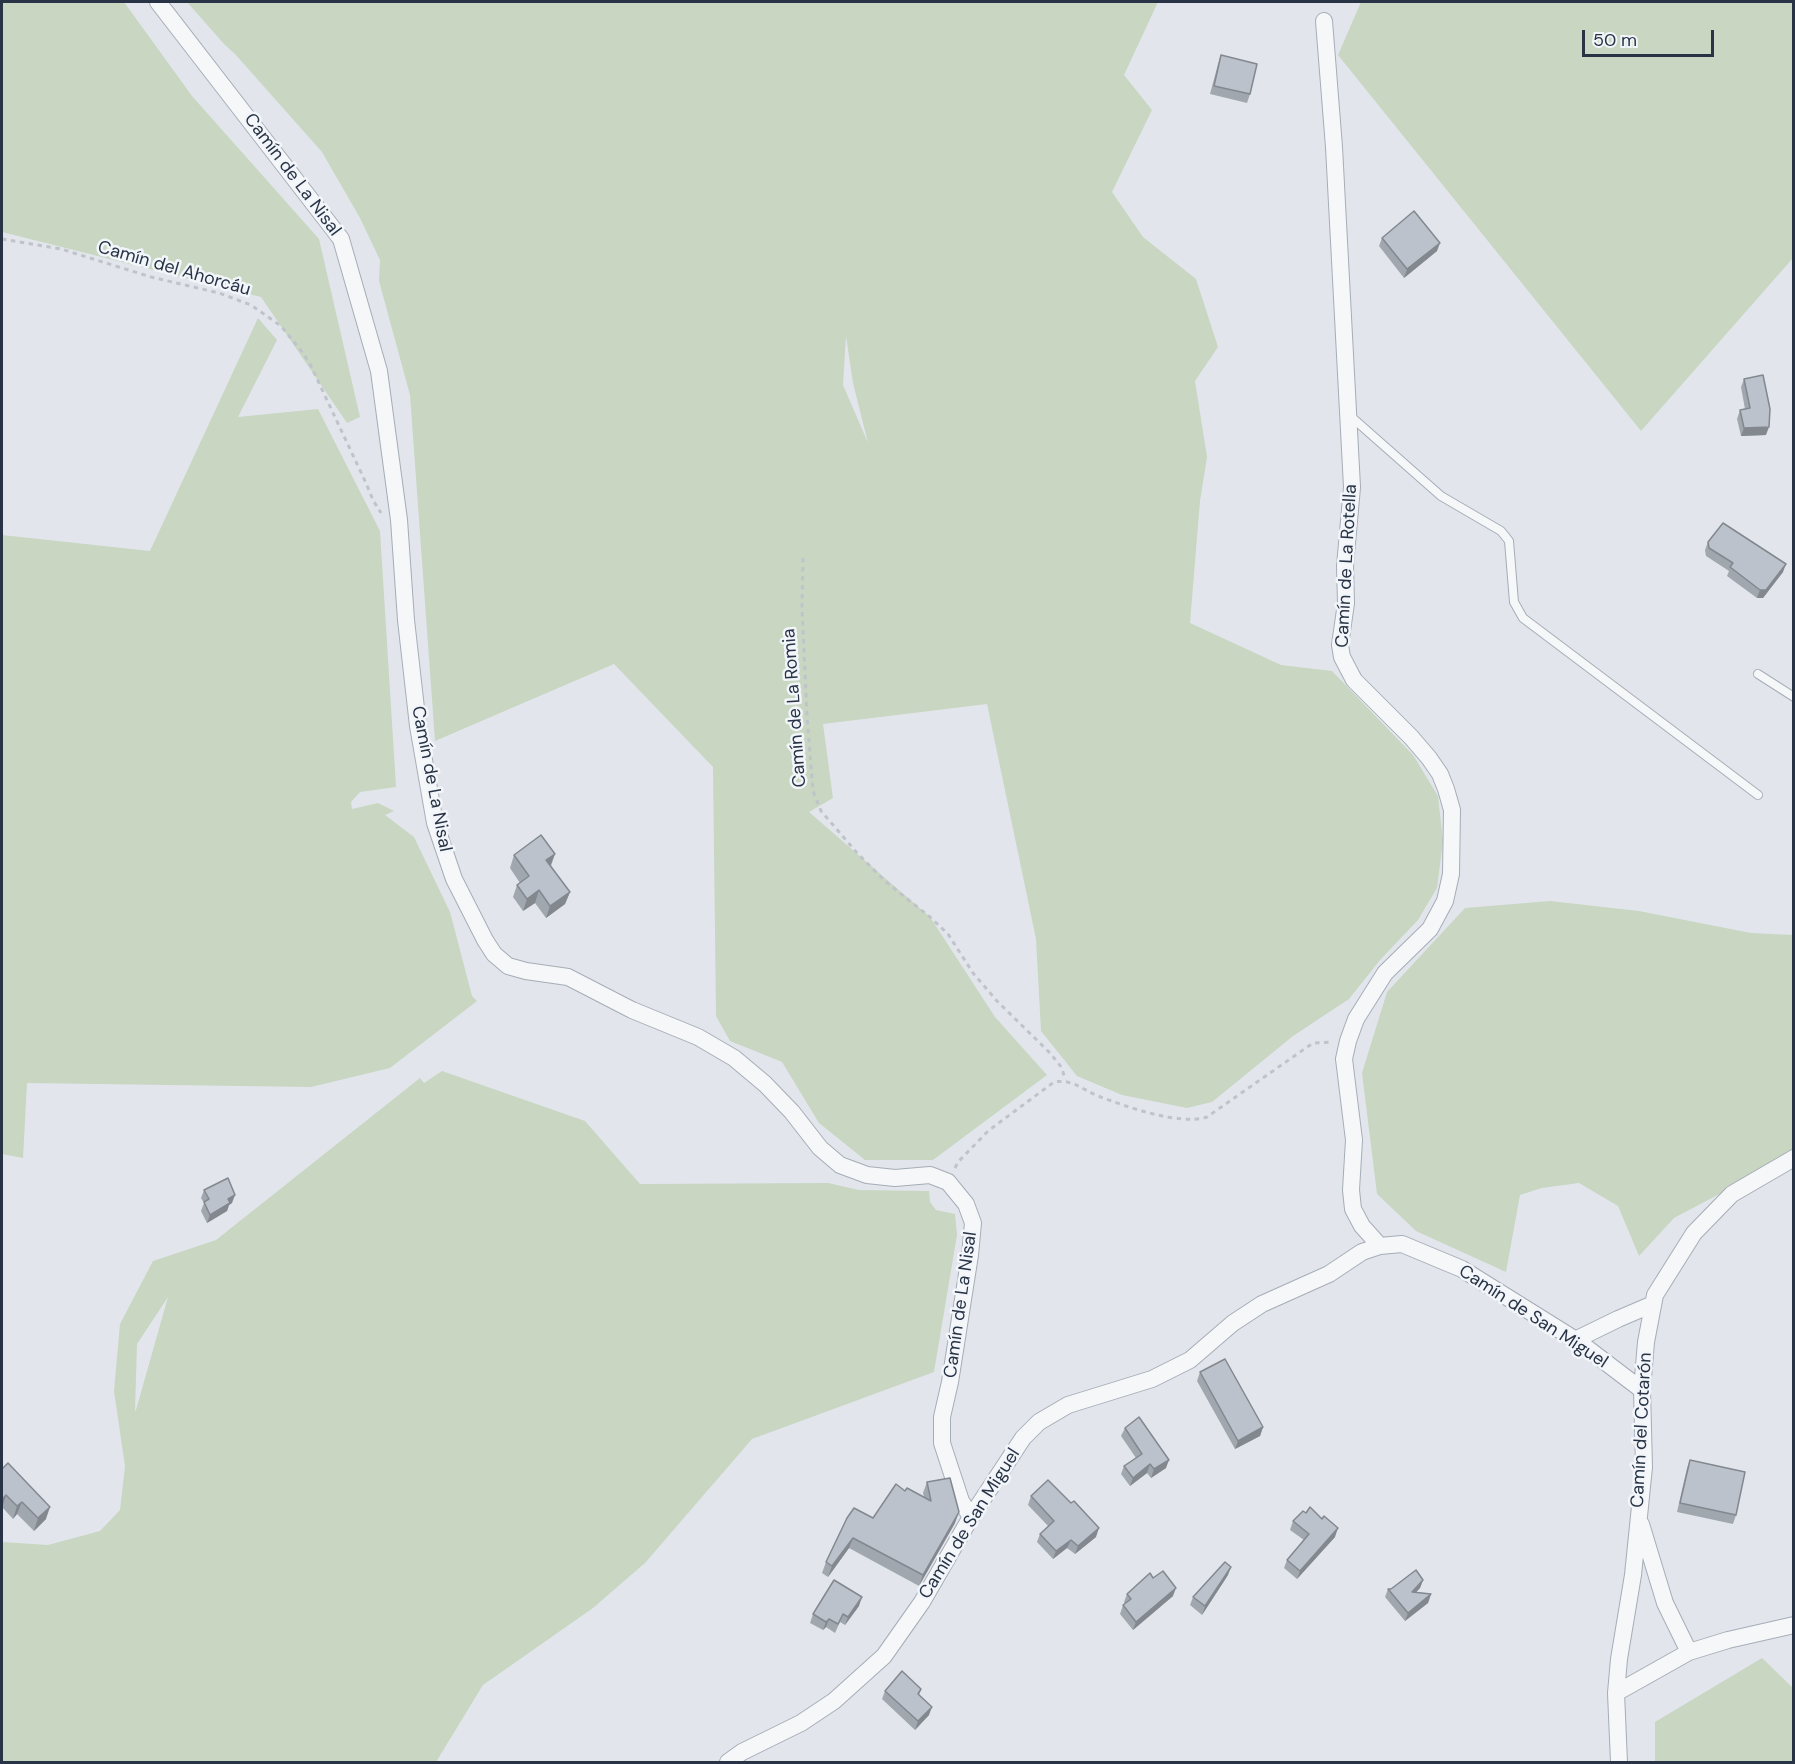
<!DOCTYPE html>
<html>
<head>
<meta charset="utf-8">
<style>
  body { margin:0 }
  #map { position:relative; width:1795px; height:1764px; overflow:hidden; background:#e2e6ec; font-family:"DM Sans",sans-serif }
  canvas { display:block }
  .frame { position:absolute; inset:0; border:3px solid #283446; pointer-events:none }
  .scale { position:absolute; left:1582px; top:30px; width:132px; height:27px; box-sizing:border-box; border:3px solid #283446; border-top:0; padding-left:8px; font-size:18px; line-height:21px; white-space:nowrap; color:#283446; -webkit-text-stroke:4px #f2f5f9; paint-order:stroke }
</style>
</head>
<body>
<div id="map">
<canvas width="1795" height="1764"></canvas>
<div class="frame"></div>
<div class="scale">50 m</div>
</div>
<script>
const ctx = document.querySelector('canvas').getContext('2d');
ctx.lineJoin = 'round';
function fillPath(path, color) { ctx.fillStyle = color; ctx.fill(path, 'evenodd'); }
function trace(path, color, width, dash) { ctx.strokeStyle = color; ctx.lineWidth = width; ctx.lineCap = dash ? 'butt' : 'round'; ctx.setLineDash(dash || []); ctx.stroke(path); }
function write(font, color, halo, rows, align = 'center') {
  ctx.font = font + ' "DM Sans",sans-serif'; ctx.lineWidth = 5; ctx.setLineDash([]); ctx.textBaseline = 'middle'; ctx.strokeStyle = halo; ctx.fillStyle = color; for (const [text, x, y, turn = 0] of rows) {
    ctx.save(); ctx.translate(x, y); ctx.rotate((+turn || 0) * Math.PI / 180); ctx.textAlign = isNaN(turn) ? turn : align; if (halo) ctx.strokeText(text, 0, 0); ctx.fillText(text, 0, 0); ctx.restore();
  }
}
fillPath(new Path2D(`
  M2,2H124L192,96L319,239L360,417L347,423L261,297L2,232Z
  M187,2H1158L1124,75L1152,110L1112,192L1143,237L1196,279L1218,347L1195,381L1207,457L1200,501L1190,623L1281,665L1332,671L1413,755L1438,796L1443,841L1437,888L1418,920L1380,960L1349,999L1293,1036L1212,1102L1187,1108L1122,1095L1077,1076L1041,1031L1036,939L987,704L823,724L833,798L809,812L930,917L995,1017L1047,1075L933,1160H865L819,1123L782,1062L730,1041L716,1016L713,767L614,664L435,741L410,395L379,281L380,260L360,218L322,152L235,54L224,44ZM846,336L853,383L868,443L843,385Z
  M1361,2H1793V258L1641,431L1338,55Z
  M258,318L277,340L238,417L318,409L380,531L396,787L360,792L351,802L352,809L378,803L394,811L385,815L414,837L450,912L472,996L477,1001L390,1068L311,1087L27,1083L23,1158L2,1154V535L150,551Z
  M1550,901L1639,911L1751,933L1793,935V1155L1674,1218L1639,1256L1618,1206L1579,1183L1542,1188L1520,1195L1506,1272L1416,1231L1377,1194L1362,1073L1387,992L1465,908Z
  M442,1071L585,1121L640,1184L828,1183L859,1190L929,1191L930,1202L936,1210L955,1214L957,1235L934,1372L752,1439L645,1563L593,1608L483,1685L436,1762H2V1542L48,1545L100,1531L120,1510L125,1466L114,1391L120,1324L153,1261L216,1240L420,1078L424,1083ZM168,1297L136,1410L135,1411L137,1344Z
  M1762,1658L1793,1688V1762H1655V1722Z`), '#c8d6c2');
const lane = new Path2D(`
  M1348,414L1441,496L1501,531L1509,541L1514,602L1523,618L1758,795
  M1758,674L1794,697`);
const street = new Path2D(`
  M158,2L341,239L379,371L399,520L406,620L418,726L435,823L454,879L485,940L494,954L508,966L526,971L568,977L632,1010L698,1037L734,1058L765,1084L792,1112L820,1148L840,1165L867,1175L895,1178L930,1175L948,1182L966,1204L973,1223L970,1255L950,1382L942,1417V1443L961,1501L971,1517
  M1324,21L1334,147L1352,487L1345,566L1346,603L1340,645L1342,657L1354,680L1411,737L1429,758L1440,774L1446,789L1452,810L1451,874L1445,901L1430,929L1385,973L1356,1019L1348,1041L1344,1059L1354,1140L1351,1190L1353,1209L1362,1226L1380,1246
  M1575,1340L1618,1319L1653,1304
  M1641,1524L1665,1603L1689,1652L1728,1640L1794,1625
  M1616,1693L1689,1652
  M728,1762L742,1752L801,1723L834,1701L884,1656L922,1602L971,1517L1023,1438L1039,1422L1068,1405L1152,1379L1190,1360L1233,1323L1262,1304L1329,1274L1362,1252L1380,1246L1402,1244L1462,1269L1579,1342L1642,1390
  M1619,1762L1616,1693L1619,1659L1633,1575L1644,1467L1642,1390L1646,1342L1655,1295L1694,1233L1732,1194L1794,1158`);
trace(lane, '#a6adb7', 10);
trace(street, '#a6adb7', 18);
trace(new Path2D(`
  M2,239L61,249L151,277L219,293L251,305L281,326L303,353L310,364L366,483L373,500L381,513
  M803,558L802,608L807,716L813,791L821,811L858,854L886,882L930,917L948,934L973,973L997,1001L1050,1053L1062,1068L1065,1080
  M955,1168L958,1162L988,1131L1054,1082C1073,1079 1081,1089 1098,1096C1124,1106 1180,1126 1207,1117L1313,1043L1332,1042`), '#c0c4ca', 3, [4.5, 4.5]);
trace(lane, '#f5f7f9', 8);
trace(street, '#f5f7f9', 16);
fillPath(new Path2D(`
  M1221,55L1250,94L1247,103L1210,94L1218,64Z
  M1382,238L1437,251L1404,278L1379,246Z
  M1744,379L1766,435L1741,436L1737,419L1740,410L1745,409L1741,387Z
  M1708,542L1783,572L1763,598H1757L1727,576L1729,571L1706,556L1705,550Z
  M555,854L551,866L570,892L565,904L546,918L535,903L523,911L513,897L517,885L520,883L510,868L514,855Z
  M204,1190L232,1203L229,1205L227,1211L207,1223L201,1211L204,1203L201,1198Z
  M1200,1372L1263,1427L1260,1436L1235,1449L1197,1381Z
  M1125,1428L1166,1468L1151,1478L1147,1473L1130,1486L1121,1474L1124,1466L1136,1458L1121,1436Z
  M1690,1460L1736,1515L1733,1524L1677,1512L1687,1468Z
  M2,1469L46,1519L34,1531L17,1514L13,1519L2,1507Z
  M927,1482L955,1523L919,1586L849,1548L828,1577L822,1573L826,1562L905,1491L924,1497L923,1493Z
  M1031,1496L1096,1537L1075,1554L1067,1548L1053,1559L1037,1542L1040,1534L1048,1526L1028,1505Z
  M1306,1513L1322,1519L1335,1537L1297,1579L1284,1568L1287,1560L1304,1540L1290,1530L1293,1521Z
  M1228,1575L1202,1615L1190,1605L1193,1597Z
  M1153,1578L1173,1596L1133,1630L1120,1614L1123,1605L1125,1604L1124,1602L1127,1594Z
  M1423,1580L1420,1588L1416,1592L1431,1594L1428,1603L1405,1621L1385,1597L1388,1589H1391Z
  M859,1606L845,1625L840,1622L835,1633L826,1627L823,1630L810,1623L813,1614Z
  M921,1689L919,1695L929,1715L915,1730L882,1699L885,1691Z`), '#a1a7af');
fillPath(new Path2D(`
  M1440,243L1437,251L1404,278L1407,269Z
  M1769,427L1766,435L1741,436L1744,428Z
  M1786,564L1783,572L1763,598H1757L1760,590Z
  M555,854L550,866L546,860Z
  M539,890L535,903L523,911L527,899Z
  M570,892L565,904L546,918L550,906Z
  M235,1195L232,1203L229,1205L227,1211L207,1223L210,1215L228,1199Z
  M1263,1427L1260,1436L1235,1449L1238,1441Z
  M1169,1460L1166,1468L1151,1478L1154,1469Z
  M1150,1464L1147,1473L1130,1486L1133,1478Z
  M6,1495L2,1508V1500Z
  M22,1502L17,1514L13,1519L17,1506Z
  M50,1507L46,1519L34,1531L38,1518Z
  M959,1512L955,1523L919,1586L923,1575Z
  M1099,1528L1096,1537L1075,1554L1078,1546Z
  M1338,1528L1335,1537L1297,1579L1300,1571Z
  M853,1538L849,1548L828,1577L832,1566Z
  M1071,1540L1067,1548L1053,1559L1056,1551Z
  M1231,1567L1228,1575L1202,1615L1205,1606Z
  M1423,1580L1420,1588L1409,1600L1412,1592Z
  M1176,1588L1173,1596L1133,1630L1136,1622Z
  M1431,1594L1428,1603L1405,1621L1408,1613Z
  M862,1597L859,1606L845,1625L848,1617Z
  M829,1619L826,1627L823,1630L826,1622Z
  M932,1707L929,1715L915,1730L918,1721Z`), '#83888f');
const building = new Path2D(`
  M1221,55L1257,64L1250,94L1214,86Z
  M1414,211L1440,243L1407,269L1382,238Z
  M1763,375L1770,409L1769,427L1744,428L1740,410L1750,408L1744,379Z
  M1723,523L1786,564L1766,590H1760L1730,567L1733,563L1709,548L1708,542Z
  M541,835L555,854L546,860L570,892L550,906L539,890L527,899L517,885L529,876L514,855Z
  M228,1178L235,1195L228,1199L230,1203L210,1215L204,1202L209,1199L204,1190Z
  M1225,1359L1263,1427L1238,1441L1200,1372Z
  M1139,1417L1169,1460L1154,1469L1150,1464L1133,1478L1124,1466L1142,1454L1125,1428Z
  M1690,1460L1745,1472L1736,1515L1680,1503Z
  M8,1463L50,1507L38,1518L22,1502L17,1506L6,1495L2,1500V1469Z
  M950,1478L959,1512L923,1575L853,1538L832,1566L826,1562L847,1518L854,1508L873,1518L896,1484L905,1491L907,1488L931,1501L927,1482Z
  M1048,1480L1071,1503L1074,1501L1099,1528L1078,1546L1071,1540L1056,1551L1040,1534L1054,1521L1031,1496Z
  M1310,1507L1322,1519L1324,1516L1338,1528L1300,1571L1287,1560L1309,1534L1293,1521L1303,1511L1306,1513Z
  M1225,1562L1231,1567L1205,1606L1193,1597Z
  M1416,1570L1423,1580L1412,1592L1431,1594L1408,1613L1388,1589H1391Z
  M1163,1571L1176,1588L1136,1622L1123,1605L1131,1599L1127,1594L1150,1573L1153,1578Z
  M834,1580L862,1597L848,1617L843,1614L838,1624L829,1619L826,1622L813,1614Z
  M902,1671L921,1689L918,1694L932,1707L918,1721L885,1691Z`);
fillPath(building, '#bbc2cc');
trace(building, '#83888f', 1.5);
write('18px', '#283446', '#f2f5f9', [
  ["Camín de La Nisal",292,175,53],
  ["Camín del Ahorcáu",174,269,16],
  ["Camín de La Rotella",1347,566,-87],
  ["Camín de La Romia",795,708,-94],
  ["Camín de La Nisal",431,779,79],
  ["Camín de La Nisal",961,1305,-82],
  ["Camín de San Miguel",1533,1317,33],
  ["Camín del Cotarón",1642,1430,-87],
  ["Camín de San Miguel",970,1524,-58]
]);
</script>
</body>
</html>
